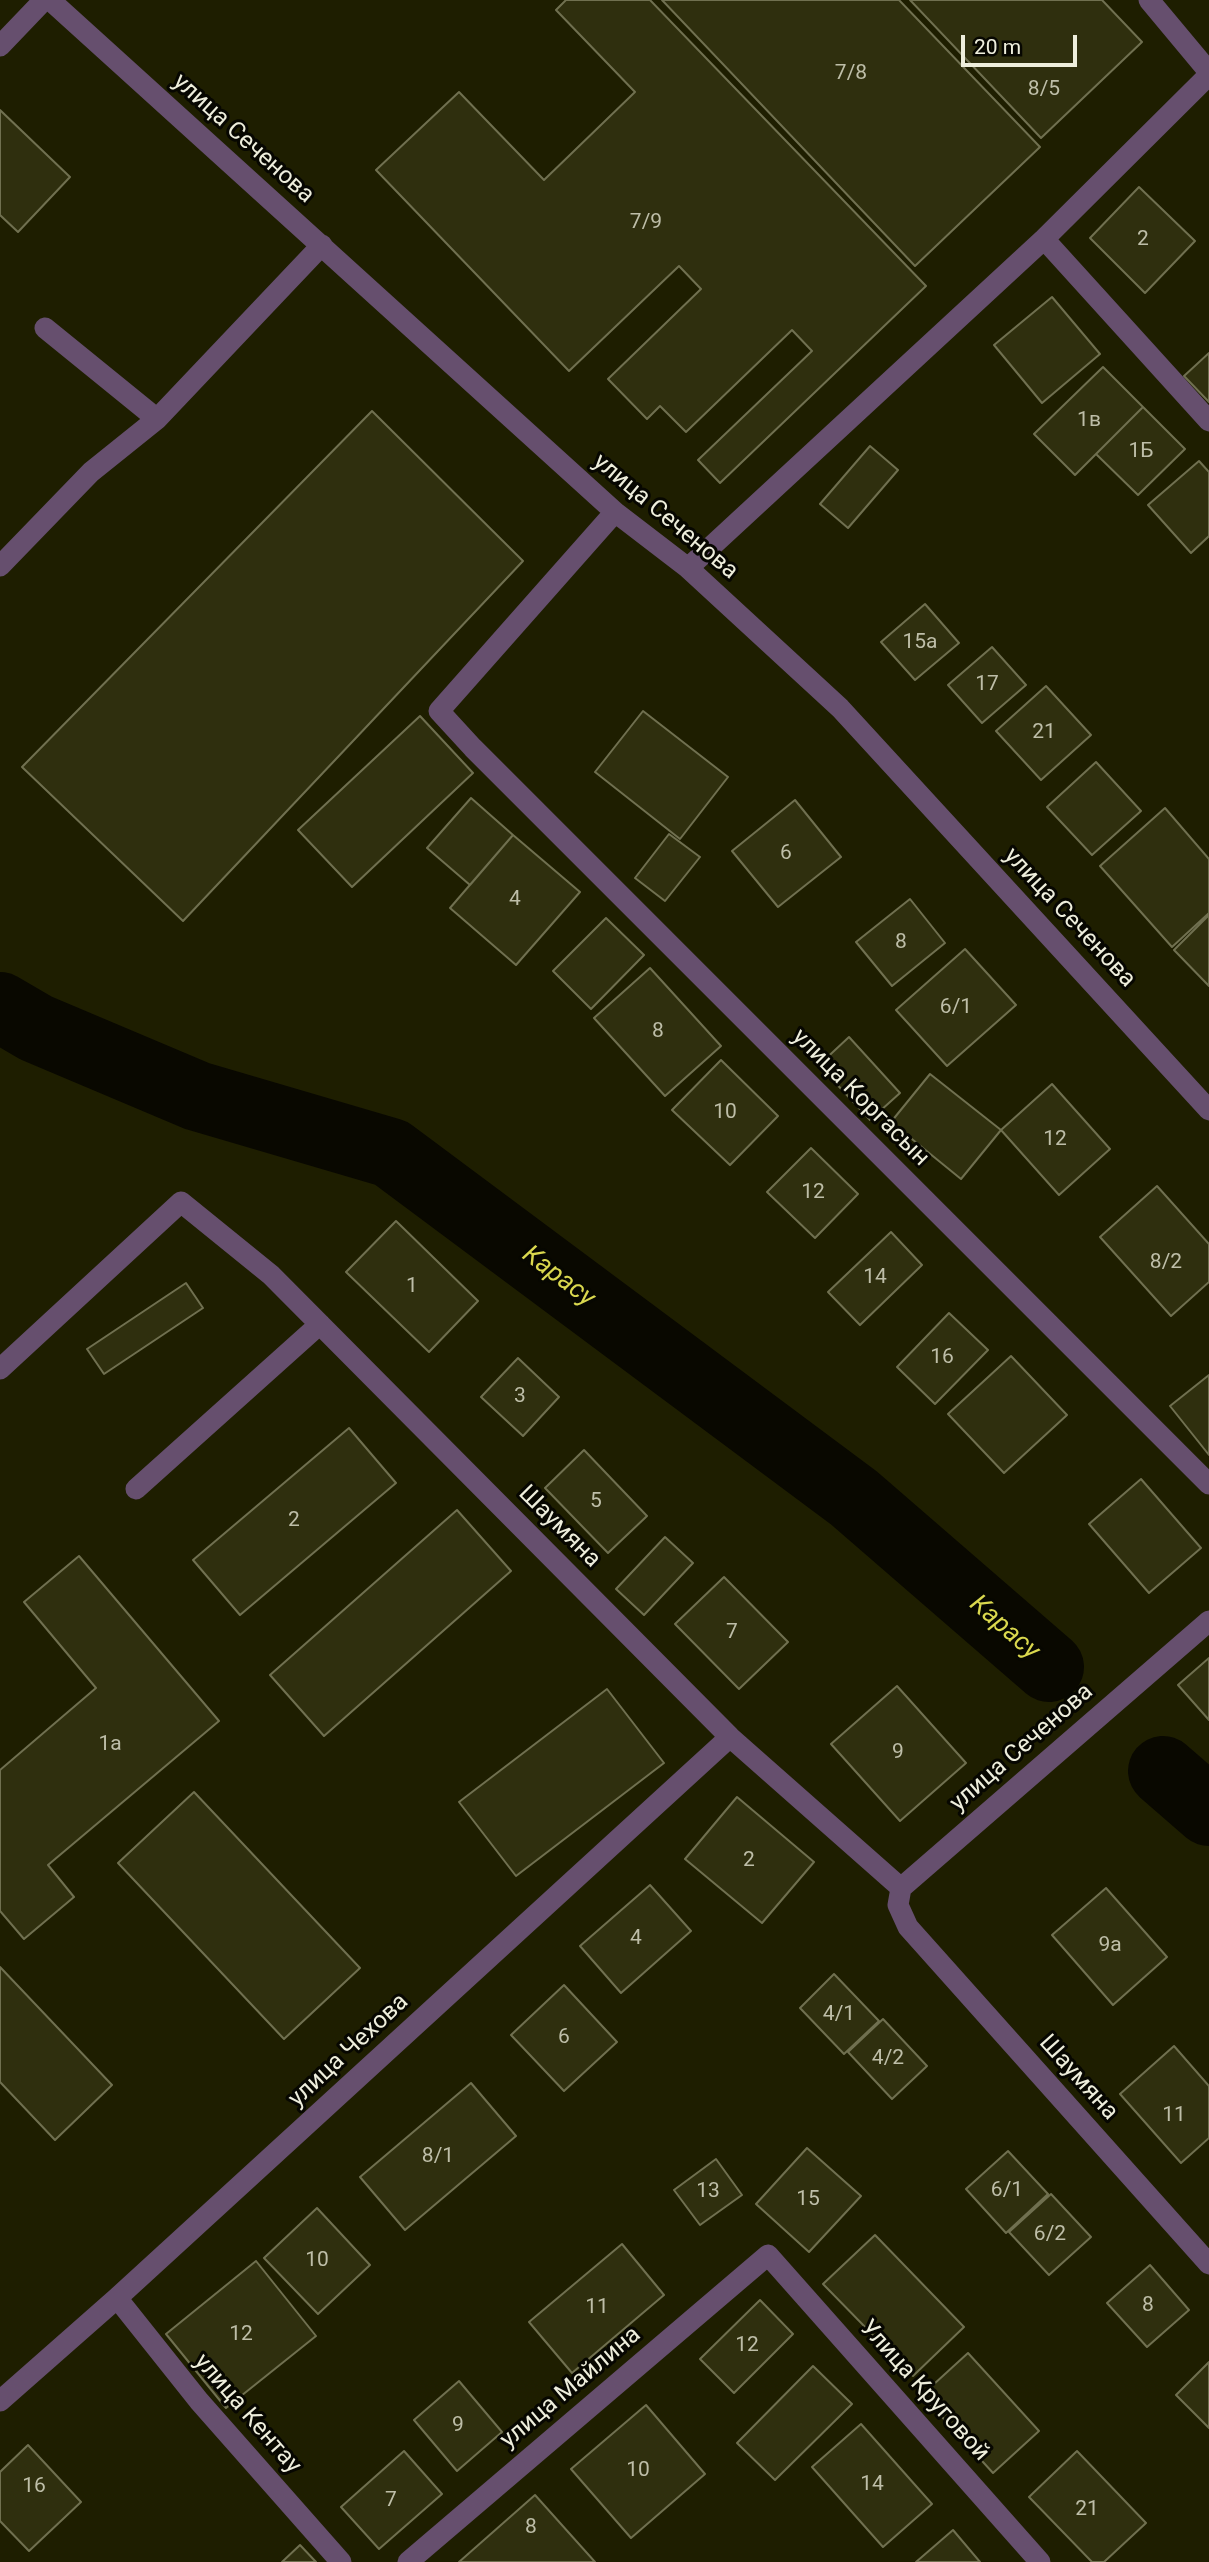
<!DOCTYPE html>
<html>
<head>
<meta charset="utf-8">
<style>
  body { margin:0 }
  #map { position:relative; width:1209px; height:2562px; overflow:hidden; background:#1e1e00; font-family:Roboto,sans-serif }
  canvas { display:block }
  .scale { position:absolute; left:961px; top:35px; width:116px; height:32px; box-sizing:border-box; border:4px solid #eeeedc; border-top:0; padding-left:9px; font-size:21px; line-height:24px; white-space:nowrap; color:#eeeedc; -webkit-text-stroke:5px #070701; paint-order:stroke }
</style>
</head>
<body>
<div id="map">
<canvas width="1209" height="2562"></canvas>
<div class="scale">20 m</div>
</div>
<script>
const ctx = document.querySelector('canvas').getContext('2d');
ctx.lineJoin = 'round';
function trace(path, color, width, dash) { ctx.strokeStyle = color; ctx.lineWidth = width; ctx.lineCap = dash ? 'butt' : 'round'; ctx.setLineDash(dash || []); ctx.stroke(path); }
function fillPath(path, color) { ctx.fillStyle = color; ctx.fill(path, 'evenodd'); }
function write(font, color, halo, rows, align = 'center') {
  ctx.font = font + ' Roboto,sans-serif'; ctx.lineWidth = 6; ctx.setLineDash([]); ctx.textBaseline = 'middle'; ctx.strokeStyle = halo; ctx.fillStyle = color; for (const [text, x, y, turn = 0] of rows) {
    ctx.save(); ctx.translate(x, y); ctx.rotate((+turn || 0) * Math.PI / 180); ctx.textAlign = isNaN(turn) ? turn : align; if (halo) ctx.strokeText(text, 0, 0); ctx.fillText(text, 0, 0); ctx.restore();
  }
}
trace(new Path2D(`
  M0,1007L36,1028L197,1096L391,1153L854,1498L1049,1667
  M1163,1771L1209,1811`), '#090800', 70);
const building = new Path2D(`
  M566,0H650L926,286L720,483L698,460L812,351L792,330L686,432L660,406L647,419L608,379L701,289L679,266L569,371L376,170L459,92L544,180L635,92L556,10Z
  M662,0H899L1040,147L915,266Z
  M910,0H1102L1142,42L1041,138Z
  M0,110L70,177L18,232L0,215Z
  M1139,187L1195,241L1145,293L1090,238Z
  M1052,297L1100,354L1042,403L994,345Z
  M1209,353V402L1184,376Z
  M1103,367L1143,407L1075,475L1034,434Z
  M1143,407L1185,449L1138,495L1096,454Z
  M372,411L523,561L183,921L22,767Z
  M870,446L898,470L848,528L820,504Z
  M1199,461L1209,472V536L1191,553L1148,505Z
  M925,604L959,643L915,680L881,642Z
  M992,647L1026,685L982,723L948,685Z
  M1046,686L1091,735L1041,780L996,731Z
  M643,711L728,777L680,839L595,772Z
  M420,716L473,773L352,887L298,830Z
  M1096,762L1141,811L1092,855L1047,807Z
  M471,798L513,835L470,885L427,848Z
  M795,800L841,857L778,907L732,851Z
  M1165,808L1209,859V913L1172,947L1100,866Z
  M669,834L700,857L665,901L635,878Z
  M513,835L580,892L516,965L450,908Z
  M910,899L945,943L892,986L856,942Z
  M1209,915V986L1174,950Z
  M606,918L644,955L591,1009L553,971Z
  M965,949L1016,1005L947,1066L896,1010Z
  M650,968L721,1046L665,1096L594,1018Z
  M849,1037L900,1093L870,1120L819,1065Z
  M721,1060L778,1116L730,1165L672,1110Z
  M930,1074L1001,1130L961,1179L891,1122Z
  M1052,1084L1110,1149L1059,1195L1001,1130Z
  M811,1148L858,1194L815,1238L767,1192Z
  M1157,1186L1209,1244V1282L1171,1316L1100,1237Z
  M396,1221L478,1301L429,1352L346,1272Z
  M891,1232L922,1265L860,1325L828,1292Z
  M186,1283L203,1308L104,1374L87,1349Z
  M949,1313L988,1350L935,1404L897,1367Z
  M1011,1356L1067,1415L1004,1473L948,1414Z
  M518,1358L559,1397L523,1436L481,1397Z
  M1209,1375V1455L1170,1406Z
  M349,1428L396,1483L240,1615L193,1560Z
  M584,1450L647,1516L608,1553L545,1488Z
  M1141,1479L1201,1548L1149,1593L1089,1524Z
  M457,1510L511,1571L324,1736L270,1675Z
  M665,1537L693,1563L644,1615L616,1589Z
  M79,1556L219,1721L48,1865L74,1897L24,1939L0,1911V1770L96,1688L24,1602Z
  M724,1577L788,1642L739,1689L675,1624Z
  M1209,1658V1720L1178,1685Z
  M897,1686L966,1763L900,1821L831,1744Z
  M607,1689L664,1763L516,1876L459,1802Z
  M194,1792L360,1968L284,2039L118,1863Z
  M737,1797L814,1862L762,1923L685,1859Z
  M650,1885L691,1931L621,1993L580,1946Z
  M1106,1888L1167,1957L1113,2005L1052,1935Z
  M0,1967L112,2085L55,2140L0,2082Z
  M834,1974L879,2021L844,2054L800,2008Z
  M564,1985L617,2042L564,2091L511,2035Z
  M883,2019L927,2066L892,2099L848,2052Z
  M1174,2046L1209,2086V2138L1181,2163L1120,2094Z
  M471,2083L516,2136L405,2230L360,2177Z
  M807,2148L861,2196L809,2252L756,2204Z
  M1008,2151L1048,2194L1006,2233L966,2189Z
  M716,2159L742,2195L700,2225L674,2190Z
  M1051,2194L1091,2237L1049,2275L1009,2232Z
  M317,2208L370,2265L318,2314L264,2258Z
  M875,2235L964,2327L913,2376L823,2284Z
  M622,2244L664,2295L572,2373L529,2322Z
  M256,2261L316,2336L226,2408L166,2334Z
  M1150,2265L1189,2310L1147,2347L1107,2303Z
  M760,2300L793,2334L734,2393L700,2359Z
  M968,2353L1039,2431L993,2473L922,2395Z
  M1209,2362V2428L1176,2395Z
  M813,2366L852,2404L775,2480L737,2443Z
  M459,2381L502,2432L457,2471L414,2420Z
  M646,2405L705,2474L631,2538L571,2469Z
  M861,2424L932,2504L883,2547L812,2467Z
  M28,2445L81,2502L29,2551L0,2521V2472Z
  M404,2451L442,2494L379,2549L341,2507Z
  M1077,2451L1146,2523L1104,2562H1092L1029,2497Z
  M535,2495L595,2562H459Z
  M953,2530L980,2562H916Z
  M300,2545L316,2562H282Z`);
fillPath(building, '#2f2f0e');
trace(building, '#707050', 2);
trace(new Path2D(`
  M50,0L615,512L688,568L840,708L1209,1110
  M1149,0L1209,72
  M0,46L44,0
  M1044,239L1209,421
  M45,328L157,419
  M615,512L439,711L473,748L1209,1484
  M0,566L91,472L157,419L322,245
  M688,568L1044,239L1209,75
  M0,1369L181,1202L271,1275L730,1737L901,1888
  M136,1489L320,1324
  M1209,1621L901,1888L898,1905L908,1927L1209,2264
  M117,2298L199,2401L341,2562
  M0,2401L117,2298L730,1737
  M408,2562L768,2255L1040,2562`), '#664f6e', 21);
write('21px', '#bebea8', null, [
  ["7/8",851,74],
  ["8/5",1044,90],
  ["7/9",646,223],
  ["2",1143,240],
  ["1в",1089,421],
  ["1Б",1141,452],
  ["15а",920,643],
  ["17",987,685],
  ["21",1044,733],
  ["6",786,854],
  ["4",515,900],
  ["8",901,943],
  ["6/1",956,1008],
  ["8",658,1032],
  ["10",725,1113],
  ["12",1055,1140],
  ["12",813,1193],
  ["8/2",1166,1263],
  ["14",875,1278],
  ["1",412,1287],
  ["16",942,1358],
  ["3",520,1397],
  ["5",596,1502],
  ["2",294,1521],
  ["7",732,1633],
  ["1а",110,1745],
  ["9",898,1753],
  ["2",749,1861],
  ["4",636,1939],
  ["9а",1110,1946],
  ["4/1",839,2015],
  ["6",564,2038],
  ["4/2",888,2059],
  ["11",1174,2116],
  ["8/1",438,2157],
  ["6/1",1007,2191],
  ["13",708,2192],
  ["15",808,2200],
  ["6/2",1050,2235],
  ["10",317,2261],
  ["8",1148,2306],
  ["11",597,2308],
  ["12",241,2335],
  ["12",747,2346],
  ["9",458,2426],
  ["10",638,2471],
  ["14",872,2485],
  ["16",34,2487],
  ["7",391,2501],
  ["21",1087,2510],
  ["8",531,2528]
]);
write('24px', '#eeeedc', '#070701', [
  ["улица Сеченова",243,139,42],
  ["улица Сеченова",665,517,40],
  ["улица Сеченова",1069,918,47],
  ["улица Коргасын",860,1098,45],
  ["Шаумяна",559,1527,45],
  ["улица Сеченова",1022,1748,-41],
  ["улица Чехова",349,2051,-43],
  ["Шаумяна",1078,2078,48],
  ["улица Майлина",571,2388,-40],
  ["Улица Круговой",924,2391,48],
  ["улица Кентау",247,2414,49]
]);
write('italic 26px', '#dad84e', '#070701', [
  ["Карасу",558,1277,37],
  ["Карасу",1004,1628,41]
]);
</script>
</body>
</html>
